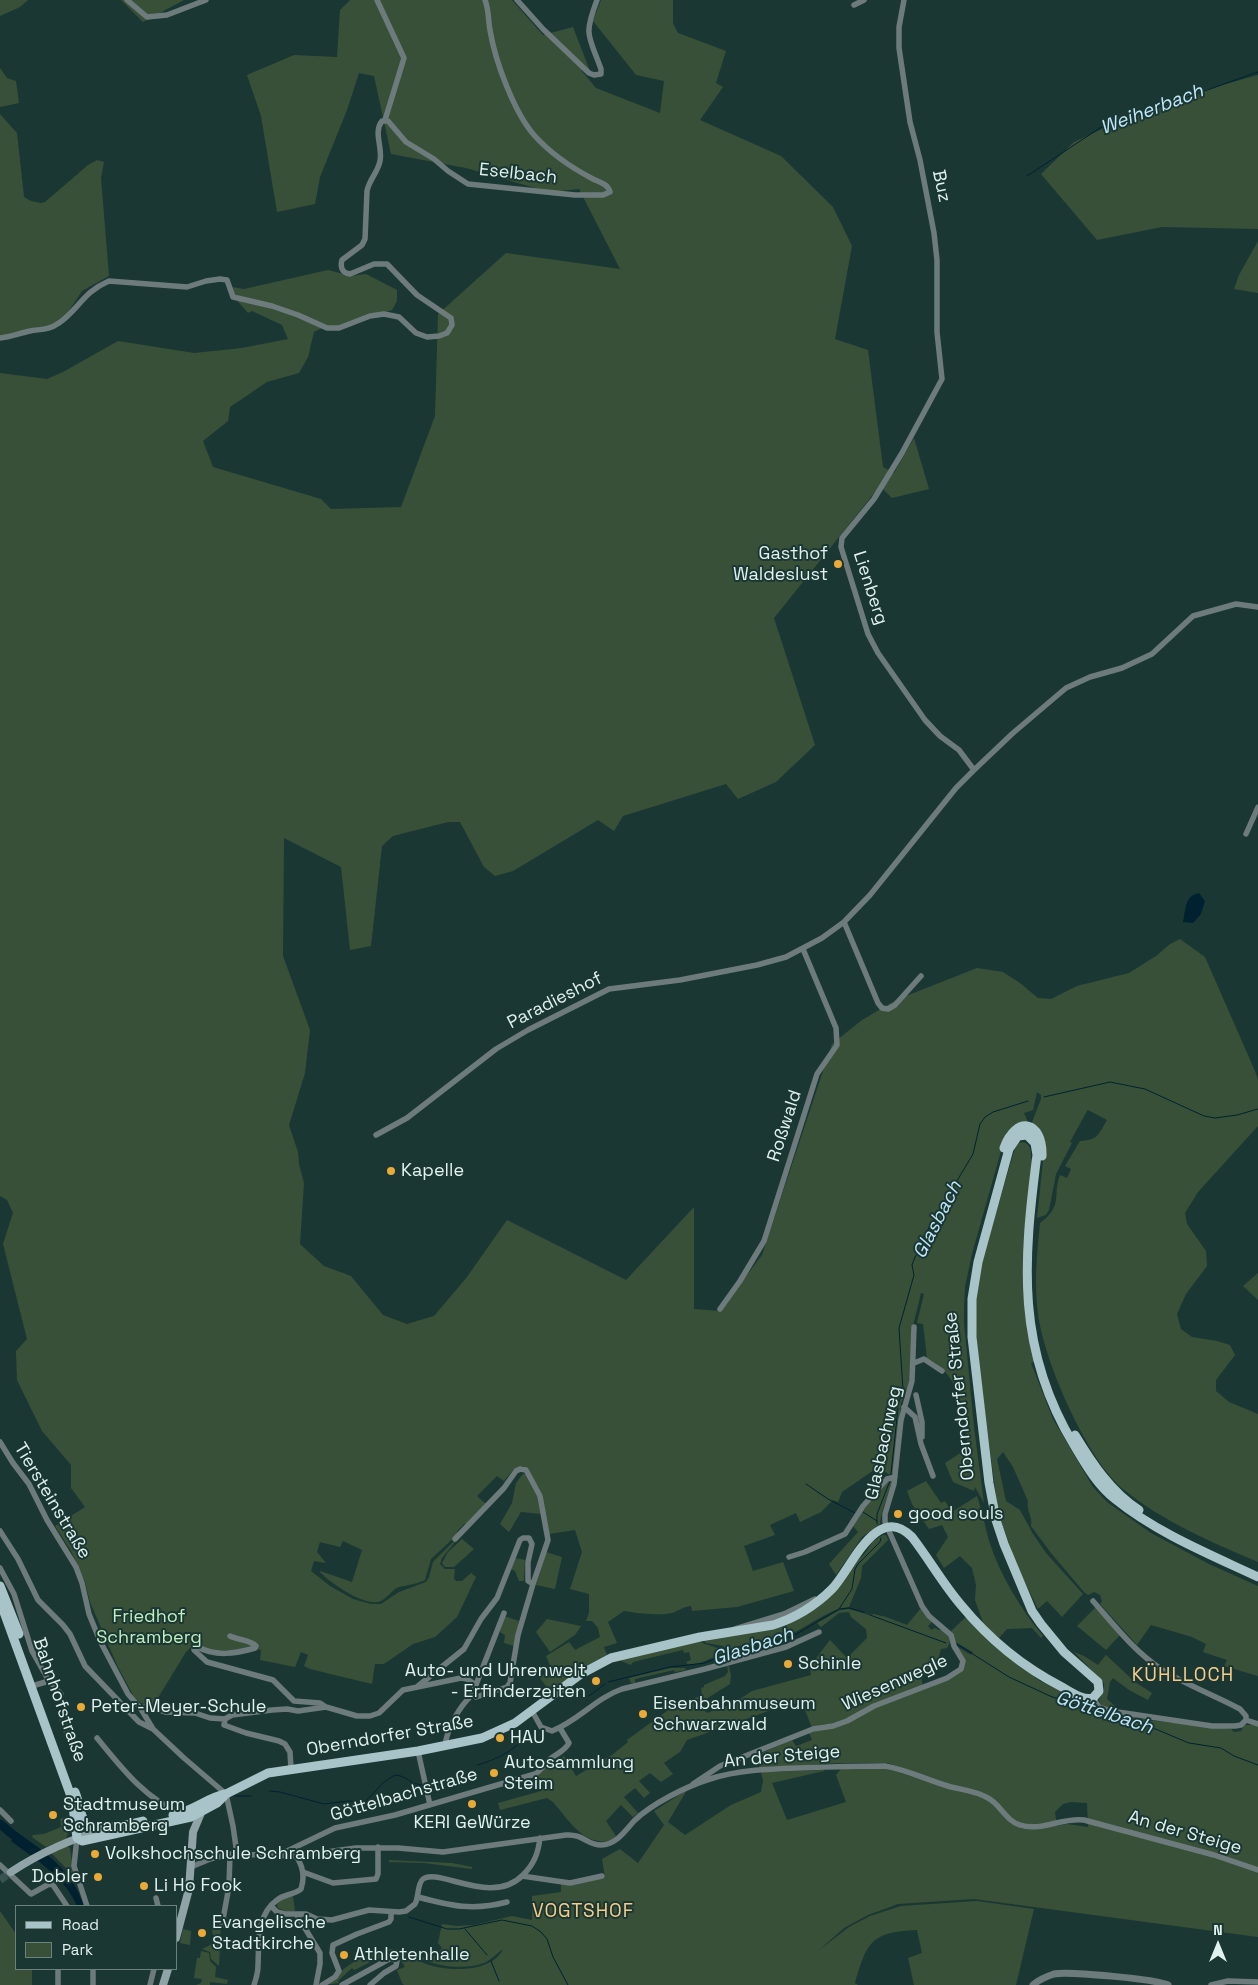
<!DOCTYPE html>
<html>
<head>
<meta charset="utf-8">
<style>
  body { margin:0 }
  #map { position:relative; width:1258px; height:1985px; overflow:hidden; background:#1b3734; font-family:"Space Grotesk",sans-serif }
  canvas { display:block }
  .legend { position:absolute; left:15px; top:1905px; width:162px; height:65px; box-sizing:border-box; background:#1b3734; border:1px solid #6a817e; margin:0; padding:6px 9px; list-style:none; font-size:15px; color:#e0f1ee }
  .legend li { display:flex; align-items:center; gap:10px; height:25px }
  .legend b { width:25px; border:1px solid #6a817e }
  .north { position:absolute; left:1193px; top:1920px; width:50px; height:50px; -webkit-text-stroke:4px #1b3734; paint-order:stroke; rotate:0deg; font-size:14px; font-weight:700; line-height:20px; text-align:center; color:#e0f1ee }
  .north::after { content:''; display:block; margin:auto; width:18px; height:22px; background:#e0f1ee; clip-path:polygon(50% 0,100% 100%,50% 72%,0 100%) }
</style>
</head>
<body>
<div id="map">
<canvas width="1258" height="1985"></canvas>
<ul class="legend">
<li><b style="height:6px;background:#a9c4c9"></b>Road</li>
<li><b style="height:14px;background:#395038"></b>Park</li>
</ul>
<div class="north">N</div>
</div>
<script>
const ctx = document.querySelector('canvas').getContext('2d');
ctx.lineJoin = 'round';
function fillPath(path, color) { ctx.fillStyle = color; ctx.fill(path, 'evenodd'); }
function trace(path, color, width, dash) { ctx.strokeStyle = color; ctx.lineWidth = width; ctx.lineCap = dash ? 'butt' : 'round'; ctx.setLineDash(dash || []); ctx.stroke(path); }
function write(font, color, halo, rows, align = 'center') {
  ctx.font = font + ' "Space Grotesk",sans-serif'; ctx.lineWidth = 4; ctx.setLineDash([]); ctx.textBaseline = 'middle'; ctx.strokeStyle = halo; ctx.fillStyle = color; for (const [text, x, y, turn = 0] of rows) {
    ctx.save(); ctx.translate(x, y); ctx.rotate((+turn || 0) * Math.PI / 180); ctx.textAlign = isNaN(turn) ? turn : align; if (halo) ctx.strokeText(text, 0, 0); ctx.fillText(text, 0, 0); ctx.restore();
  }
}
fillPath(new Path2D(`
  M0,0H28L20,7L0,16Z
  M121,0H184L143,22Z
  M350,0H512L543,35L573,27L590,71L581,70L596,88L660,113L664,81L636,75L593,21L601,0H673V23L678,33L726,51L716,83L723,87L700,120L781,156L833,207L852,246L835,339L868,350L883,467L894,473L914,438L929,489L892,498L880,486L774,618L815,745L776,782L738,799L726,784L623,816L614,831L598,820L513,871L495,876L484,867L460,822H448L393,836L382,846L371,946L350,950L341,867L284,838L283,956L310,1030L305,1073L289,1125L298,1152L299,1164L304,1183L300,1244L324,1266L351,1276L383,1315L407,1324L434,1316L467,1277L507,1220L626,1280L694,1207V1309L720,1311L762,1255L832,1044L862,1020L896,1000L977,968L1003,972L1020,983L1038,998L1051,999L1077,986L1129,973L1156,956L1170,944L1180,939L1205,957L1255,1071L1258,1080V1126L1198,1192L1185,1213L1187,1224L1206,1251L1207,1266L1186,1294L1177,1314L1181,1329L1192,1337L1217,1341L1230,1345L1235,1355L1216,1380V1391L1229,1402L1258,1414V1562C1211,1542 1164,1522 1124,1490C1087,1460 1044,1361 1038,1314C1034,1284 1037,1253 1040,1223C1064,1205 1052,1196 1060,1175L1067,1178L1071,1169L1065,1166L1080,1141C1098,1140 1098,1135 1107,1120L1088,1110L1087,1111L1070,1142L1072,1143L1056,1174L1049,1210L1046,1215L1037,1218L1045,1142L1042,1132L1032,1122L1041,1099V1095L1037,1092L1033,1110L1024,1113L1028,1122L1014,1125L1006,1133L972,1254L965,1287L964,1307V1323L974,1427L984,1503L975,1487L974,1491L953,1482L945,1463L968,1448C964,1413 962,1376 927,1358L923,1324L917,1323L924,1294L921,1293L911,1334L912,1367L908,1388L901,1403L894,1474H889L877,1468L842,1492L838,1502L833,1500L821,1512L800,1522L796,1513L770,1525L775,1535L744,1546L753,1571L783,1562L794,1591L737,1607L692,1611L691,1606C683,1607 680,1610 672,1613C660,1616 636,1613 624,1611L608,1622L617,1643L604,1647L607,1655L586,1666L550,1691L539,1677L552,1670L546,1656L569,1642L575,1650L600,1637L598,1628L592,1621H586L589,1613V1594L570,1589L582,1552L575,1530L549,1534L529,1470L523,1466L513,1470L504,1481L497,1476L477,1496L486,1504L468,1524H464L457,1531L458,1534L431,1559L425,1580C417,1584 408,1585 399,1587C393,1589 387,1598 381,1601C366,1608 330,1583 320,1572V1571L352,1582L362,1550L343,1541L340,1547L320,1542L317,1552L326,1563L314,1561L311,1571L330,1586L353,1599L371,1604H381L399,1592L426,1582L429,1577L433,1562L454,1541L455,1542L442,1558L440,1564L445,1569H455L454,1579L456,1581H462L471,1573L476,1577L457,1617L435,1637L413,1644L384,1664H375L372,1684L310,1669L304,1666L308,1655L301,1652L295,1667L260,1660L261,1650L251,1648L224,1651L203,1648L195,1643L186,1652L153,1706L141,1703L134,1697L117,1665L90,1602L85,1582L71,1551L55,1526L85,1507L71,1488V1465L42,1431L17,1380L16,1351L27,1339L3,1244L13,1213L7,1200L0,1196V373L47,379L63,372L118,341L194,353L242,348L288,339L282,325L252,311L248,313L233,296L232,287L244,289L328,270L351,276L366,274L397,290V301L392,310L339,326H326L314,332L308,357L299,373L267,382L230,407L228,421L203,441L213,467L321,499L331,509L401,507L435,416L438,314L506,253L620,269L579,189L549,192L466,168L391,154L374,76L359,73L347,110L320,177L315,204L277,212L261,116L247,75L294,55L337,57L340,10Z
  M0,68L7,78L16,81L19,103L0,107Z
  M1258,75V229L1162,227L1097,240L1041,174L1074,142L1158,103Z
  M0,114L17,133L24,197L31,201L41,203L45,202L88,165L97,160L104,162L101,178L109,276L82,291L59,326L0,336Z
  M1258,241V293L1234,289L1239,275Z
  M1023,1142C1031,1144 1031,1151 1031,1159H1033C1028,1200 1022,1241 1023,1282C1024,1309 1030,1335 1034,1362L1031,1363L1053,1419L1093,1487L1107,1502L1151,1533L1209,1564L1258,1586V1676L1224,1666L1227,1660L1203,1652L1206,1644L1192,1637L1151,1625L1137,1645L1100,1604L1102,1601L1100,1595L1094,1592L1088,1595L1084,1592L1051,1553L1031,1526C1033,1517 1026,1510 1028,1501L1013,1467L1003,1452L997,1459L1006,1501L1020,1510L1033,1534L1046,1553L1083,1594L1062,1617L1047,1601L1038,1609L1016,1565L998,1511L979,1366L975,1321L976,1295L983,1257L1015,1148L1019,1143Z
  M1258,1273V1300L1243,1286Z
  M523,1474H525L538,1498L541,1514L521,1512L509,1532L500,1524L512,1503L516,1483Z
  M892,1479C890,1495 881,1508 880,1524L862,1537L836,1575L829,1564L858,1532L853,1526L864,1507L888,1480Z
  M926,1481L941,1503L945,1501L952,1512L977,1496C982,1511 985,1526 989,1541C1000,1575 1020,1608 1043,1636L1041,1638L1032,1628L1007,1629L999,1638L984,1625L975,1600L976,1585L972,1568L960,1556L944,1568L936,1555L948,1537L942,1525L929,1529L912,1504L907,1491Z
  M883,1535H886L888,1540L862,1566L861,1578L849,1607C824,1610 806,1630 783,1637C764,1643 745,1642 727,1650L723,1646L706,1643L704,1640L795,1620L854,1565L866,1552L873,1541Z
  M462,1539L474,1549L454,1567H445L442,1563L448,1552Z
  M546,1552L562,1557L555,1589L536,1585Z
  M515,1558L525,1560L524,1581H519L515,1571L511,1569Z
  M1096,1607L1121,1634L1106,1650L1077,1626Z
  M921,1608L932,1622L928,1626L931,1630L935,1628L939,1630H944C950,1635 952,1641 947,1648L941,1649L939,1656L942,1665L920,1672L923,1686C893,1694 868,1712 839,1722C830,1725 821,1723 812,1728L803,1705L791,1703L687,1740L680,1752L664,1763L673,1774L661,1782L650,1773L639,1781L650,1793L644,1798L635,1788L624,1797L638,1813L633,1817L621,1805L606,1821L616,1836L611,1841C583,1846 569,1820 553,1802L547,1798L500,1810L498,1803L541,1791L534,1776L564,1756L576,1776L612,1755L628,1742L627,1740L671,1708L702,1695L701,1688L704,1687V1685L725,1676L728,1672L727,1666H729L731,1676L730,1684L698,1704L707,1713L734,1703L752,1691L811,1675L810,1666L830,1640L847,1658L867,1638L866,1629L851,1617L849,1612L839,1613L821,1627L817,1623L840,1610L849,1609L869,1615L874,1614L886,1617L907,1625Z
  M504,1616L519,1621L514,1646L504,1643L505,1635L500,1632Z
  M966,1617L1003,1653L1040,1681L1102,1711L1148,1720L1231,1729L1234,1732L1241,1731L1244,1725H1258V1937L974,1899L898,1904L868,1915L844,1928L818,1951L849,1927L870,1916L901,1906L977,1901L1034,1909L1016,1985H914L908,1958L922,1953L917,1930C872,1932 867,1941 855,1983L858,1985H404L402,1983L397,1970L405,1967C395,1945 370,1963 354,1970L352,1968L338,1981L339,1983L324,1985C332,1980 338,1974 345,1968C353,1961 379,1949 391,1949C403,1948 414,1960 426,1964C448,1972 492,1973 503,1949C497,1953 491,1960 484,1963C464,1970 436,1967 418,1957C429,1958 435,1958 442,1948L438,1943L442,1924L457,1926L474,1925L512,1916L532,1920V1896L561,1892V1884L605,1877L602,1859L620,1849L638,1863L664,1825L654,1811L687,1790L668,1822L685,1835L731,1805L761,1792L763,1781L761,1772L824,1770V1771L772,1783L787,1820L846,1802L836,1775L841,1769H888L910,1776L937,1780L888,1763H839L760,1768L755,1756L792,1740L796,1746L812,1740L809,1733L827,1728L963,1669L956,1646L971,1655L973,1652L955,1642L951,1631ZM1071,1802L1087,1803L1088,1827L1067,1824L1057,1826L1055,1812L1063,1804Z
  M547,1619L581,1626L575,1635L550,1652L536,1632Z
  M700,1641C707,1647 718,1645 724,1653L700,1663L688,1665L686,1662L691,1660L689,1652L684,1653L683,1650L633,1662L631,1665L621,1661L620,1659Z
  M1074,1652L1084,1656L1098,1665L1106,1655L1135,1682L1152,1693L1148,1700L1129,1690L1113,1678L1110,1682L1107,1699L1116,1707L1115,1710L1101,1705L1099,1700L1104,1691V1683Z
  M670,1668H685L686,1670L675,1672L674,1670L635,1679V1683H631L629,1678Z
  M70,1715L76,1733L65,1737L59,1719Z
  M67,1816V1818L64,1819V1829L69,1830L66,1839L46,1847L32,1837L33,1835L44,1834L61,1827L60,1819Z
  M66,1846L70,1848L74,1876L51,1853Z
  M389,1860L452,1863L472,1867V1869L424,1863L389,1862Z
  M293,1896L295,1911L288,1912L278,1908L277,1904L279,1900Z
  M0,1911L16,1934V1969H32V1985H0Z
  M212,1924L221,1926L219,1966L211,1959L210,1952L202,1949L212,1944C215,1936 211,1932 212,1924Z
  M183,1929L191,1931L190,1945L180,1943Z
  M201,1951L209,1953L210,1961L216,1967L215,1977L228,1980L227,1984L210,1982V1985H196L201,1983L202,1979L194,1978L197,1958H200Z`), '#395038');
fillPath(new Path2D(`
  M1199,893L1205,901L1201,914L1193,923L1183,922C1186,910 1184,896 1199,893Z
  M18,1833C47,1853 73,1872 84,1906H77C64,1876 36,1860 11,1841Z`), '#002130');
trace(new Path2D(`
  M1027,176L1100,128L1258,72
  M1044,1097L1110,1082L1145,1089L1204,1116L1215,1118L1237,1115L1258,1109
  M899,1402L903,1390L899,1328L914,1275L912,1265L915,1257L924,1244V1236L973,1154L980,1124L985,1117L993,1112L1028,1101
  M891,1474L898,1408
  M806,1484L828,1499L855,1513
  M863,1512L877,1521
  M877,1524V1514L890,1481
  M840,1609L849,1608L864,1612
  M870,1615L946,1643
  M957,1644L1009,1677L1050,1696L1105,1716L1141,1723L1189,1743L1221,1748L1234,1756L1258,1765
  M608,1682L670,1667L705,1663L745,1646L778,1641L793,1636L839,1609L852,1589L855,1569L858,1564L880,1542L881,1538
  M589,1696L605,1684
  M477,1765C506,1757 515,1747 537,1728
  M269,1791L280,1792L324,1804L348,1801L365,1802L384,1782L395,1775C405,1775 412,1785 422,1785
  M235,1796H251
  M409,1917L447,1929H459L502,1920L532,1926L541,1932L547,1939L553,1957L568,1985
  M465,1929L487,1955
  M491,1961L499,1981`), '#002130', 1);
trace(new Path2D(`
  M0,1824L23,1843`), '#002130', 9);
trace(new Path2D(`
  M0,1880L11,1872`), '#395350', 8, [8, 4]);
trace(new Path2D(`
  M127,0L147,17L167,15L206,0
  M377,0L404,58L385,120
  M517,0L543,29L589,73L594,75L601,74V69C589,35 583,37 597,0
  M904,0L899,27V48L910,122L920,160L934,233L937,260V332L942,379L902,453L874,499L842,538L841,547L868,634L878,653L925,720L940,736L959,750L974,770
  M854,5L864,0
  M0,338C10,337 20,333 30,331C41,329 49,330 59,323C79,309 83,292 109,281L187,287L206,281L220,279L227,280L233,297L272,306L298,315L327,328H339L370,316L384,314L399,317L416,333L427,337L439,336L447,333L452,325L451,318L417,295L387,264H374L350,274C342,273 340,267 342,260L362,245L365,239L367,191C369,180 378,172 380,161C383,148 373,132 382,121H388L406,142L434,159L448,171L468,184L575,195H603L610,192C608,184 599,182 593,179C572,168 550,153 534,135C514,112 495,61 490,30C488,20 489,10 485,0
  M1246,834L1258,807
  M844,922L878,1003L882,1008L888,1009L895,1005L921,976
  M376,1135L407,1118L496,1049L528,1030L609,989L680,980L757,965L786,957L822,938L844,922L870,895L956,788L974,770L1013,733L1066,688L1090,677L1122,668L1152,654L1193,616L1236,604L1258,607
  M720,1309L740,1281L764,1241L817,1074L837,1045L836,1028L803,949
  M914,1363L924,1359L942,1371
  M916,1395L922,1422V1437
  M904,1407L915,1417L921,1444L933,1476
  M0,1442L13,1463L29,1484L47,1520L76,1567L82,1583L89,1614L100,1641L128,1694L141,1709L153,1729L184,1758L226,1794L233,1826L237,1854
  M0,1531L18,1559L38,1600L63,1625L70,1634L85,1666L139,1722L153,1729
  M455,1539L504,1488L516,1471L520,1469L526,1470L540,1496L548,1540L533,1584
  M789,1557L805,1552L845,1534L863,1506L887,1479L895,1477
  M0,1568L14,1594L32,1651L49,1681
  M1093,1601C1114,1625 1134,1651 1161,1669C1186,1685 1214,1695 1240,1709L1246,1716V1720L1241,1725L1235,1726H1212L1111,1711L1099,1707L1093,1698
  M735,1629L784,1614L815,1599
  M230,1636C238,1640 251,1640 256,1646L255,1648C235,1654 215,1657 196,1646L194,1647V1650L207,1662L273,1680L294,1701L320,1703L326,1707
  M32,1686L49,1681L61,1694
  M418,1686L464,1649L481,1619L497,1598L520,1540L523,1538H529L532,1544L528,1562V1581L533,1584L518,1635L510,1683L507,1687L476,1697L472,1695
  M141,1709L146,1706L165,1712L195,1713L210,1718L225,1719
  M532,1711L541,1727L552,1731C578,1721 596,1698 622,1689L705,1669L786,1647L819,1632
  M1246,1720L1258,1724
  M97,1738C121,1767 144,1798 180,1813
  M445,1746C447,1728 459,1707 472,1695L504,1613
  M418,1751L430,1805
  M291,1769L290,1752L285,1744L279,1741L246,1733L224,1725L225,1719L232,1715L272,1710L287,1709L298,1711L326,1707L357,1716H370L379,1713L403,1690L461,1678L467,1679L476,1685
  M693,1784L720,1766L813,1729L833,1726L847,1721L874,1706L947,1678L961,1669L963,1661L954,1646L951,1635L929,1616L922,1606L885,1522V1514L894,1484L901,1420L912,1381L914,1327
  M0,1810L11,1821
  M77,1838L74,1866L87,1906
  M280,1856L283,1853L335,1828L395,1815L535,1774C542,1770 544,1764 550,1759C556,1754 565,1751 569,1743L560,1728
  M0,1865L31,1894L49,1884L53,1885L67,1906
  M191,1867L210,1859L230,1854L296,1856L356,1848H398L443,1852L566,1835C584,1834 587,1845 601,1845C616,1845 625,1831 634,1821C651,1804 687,1786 710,1779C738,1770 768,1769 797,1768C826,1767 856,1766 885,1766C908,1770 929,1781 951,1787C964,1790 976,1791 988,1798C1000,1804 1006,1821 1020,1825C1042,1832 1062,1817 1084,1820L1214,1855L1258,1870
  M303,1872L333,1883L376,1879L378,1874V1847
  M522,1876L570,1883L602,1876
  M418,1897C451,1906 473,1911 507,1902
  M156,1898L158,1906
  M271,1906L277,1912L285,1914H306L317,1919L332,1920L369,1910L399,1912L406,1911L415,1904C419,1897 417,1884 423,1879C438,1867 492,1907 523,1875C534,1864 538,1854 540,1838
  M297,1915L320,1953V1964L316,1985
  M222,1925L229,1886L230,1854
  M58,1969V1985
  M93,1969V1985
  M150,1985L154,1969
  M254,1985C256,1979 258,1972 258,1966C259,1944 256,1915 277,1900C284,1894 294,1895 301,1889C305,1877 303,1866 296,1856
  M322,1985L335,1977L339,1971L332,1953L333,1945L357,1934L389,1922L391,1919V1912
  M342,1985L391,1958L397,1961L396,1966L384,1973L370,1985
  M1211,1985L1228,1981L1258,1982`), '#6e7b7d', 5.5);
trace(new Path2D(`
  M1033,1985C1038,1980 1048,1976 1054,1974C1067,1971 1156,1979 1168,1985`), '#6e7b7d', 7);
trace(new Path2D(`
  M11,1872C40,1853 73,1838 107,1829
  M176,1938L189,1889L193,1832L201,1813
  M163,1985L168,1969`), '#90a4a8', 8);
trace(new Path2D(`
  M1004,1148C1016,1115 1043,1120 1042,1156
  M1075,1435C1092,1463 1111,1492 1139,1510
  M0,1586L19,1634
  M0,1601L72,1799L77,1838L82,1841L191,1817L217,1803L226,1794L268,1773L418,1751L482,1738L515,1723L581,1674L611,1658L700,1637L773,1625C795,1618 815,1606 832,1589C851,1570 876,1501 912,1537C929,1559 943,1584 961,1605C989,1639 1023,1667 1062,1687C1071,1692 1083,1701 1093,1698L1099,1691L1098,1682L1064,1652L1041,1624L1032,1611L1004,1544L996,1520L989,1483L972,1337V1299L978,1262L1009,1149L1018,1136L1027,1135L1035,1143L1037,1155C1023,1262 1016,1349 1074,1445C1086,1465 1097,1485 1115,1499C1157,1533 1209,1554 1258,1577
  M75,1792C79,1801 80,1815 85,1822C93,1833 131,1824 143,1821
  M173,1815C193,1811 207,1798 225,1794`), '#a9c4c9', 9);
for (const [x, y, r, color] of [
  [838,564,5,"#eaaa38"],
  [391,1171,5,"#eaaa38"],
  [898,1514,5,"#eaaa38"],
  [788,1664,5,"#eaaa38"],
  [596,1681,5,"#eaaa38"],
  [81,1707,5,"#eaaa38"],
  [643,1714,5,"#eaaa38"],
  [500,1738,5,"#eaaa38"],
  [494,1773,5,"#eaaa38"],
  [472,1804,5,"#eaaa38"],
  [53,1815,5,"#eaaa38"],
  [95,1854,5,"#eaaa38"],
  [98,1877,5,"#eaaa38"],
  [144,1886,5,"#eaaa38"],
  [202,1933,5,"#eaaa38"],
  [344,1955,5,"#eaaa38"]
]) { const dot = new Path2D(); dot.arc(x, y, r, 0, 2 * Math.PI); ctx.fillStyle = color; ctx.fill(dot); trace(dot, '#1b3734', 2); }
write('18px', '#e0f1ee', '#1b3734', [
  ["Eselbach",518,174,6],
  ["Buz",941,186,78],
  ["Lienberg",870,588,72],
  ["Paradieshof",555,1001,-27],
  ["Roßwald",785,1126,-72],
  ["Oberndorfer Straße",960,1396,-96],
  ["Glasbachweg",884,1443,-78],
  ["Tiersteinstraße",52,1501,59],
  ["Wiesenwegle",895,1683,-24],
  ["Bahnhofstraße",59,1700,71],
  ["Oberndorfer Straße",390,1736,-10],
  ["An der Steige",782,1757,-5],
  ["Göttelbachstraße",404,1795,-16],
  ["An der Steige",1185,1833,16]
]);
write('18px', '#e0f1ee', '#1b3734', [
  ["Gasthof",828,554,"right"],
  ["Waldeslust",828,575,"right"],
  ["Kapelle",401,1171],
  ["good souls",908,1514],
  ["Schinle",798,1664],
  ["Auto- und Uhrenwelt",586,1671,"right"],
  ["- Erfinderzeiten",586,1692,"right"],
  ["Eisenbahnmuseum",653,1704],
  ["Schwarzwald",653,1725],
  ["Peter-Meyer-Schule",91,1707],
  ["HAU",510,1738],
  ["Autosammlung",504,1763],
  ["Steim",504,1784],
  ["Stadtmuseum",63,1805],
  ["Schramberg",63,1826],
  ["KERI GeWürze",472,1823,"center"],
  ["Volkshochschule Schramberg",105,1854],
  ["Dobler",88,1877,"right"],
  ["Li Ho Fook",154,1886],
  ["Evangelische",212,1923],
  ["Stadtkirche",212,1944],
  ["Athletenhalle",354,1955]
], 'left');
write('18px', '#c1eebe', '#1b3734', [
  ["Friedhof",149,1617],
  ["Schramberg",149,1638]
]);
write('italic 19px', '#c1e7fa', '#1b3734', [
  ["Weiherbach",1152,110,-21],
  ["Glasbach",938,1220,-63],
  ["Glasbach",753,1647,-18],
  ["Göttelbach",1104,1713,18]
]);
ctx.letterSpacing = '1px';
write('19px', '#f8cc87', '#1b3734', [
  ["KÜHLLOCH",1183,1676],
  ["VOGTSHOF",583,1912]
]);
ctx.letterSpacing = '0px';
</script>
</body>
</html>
